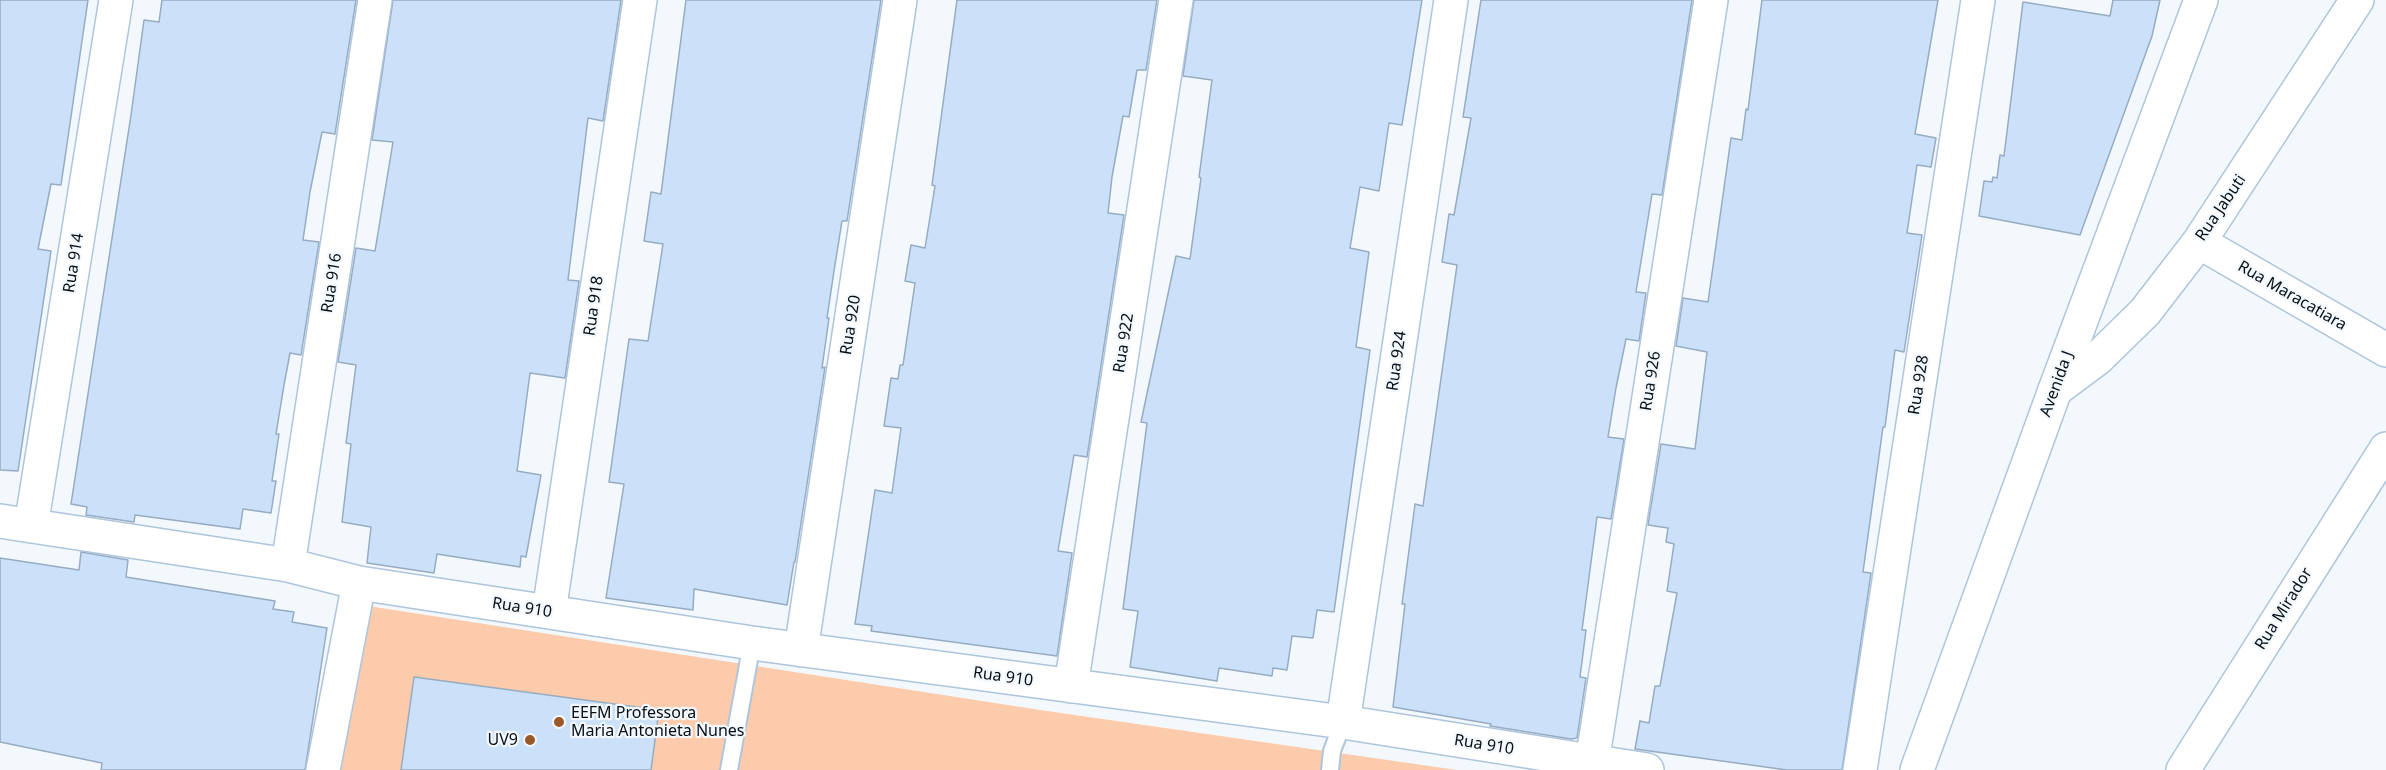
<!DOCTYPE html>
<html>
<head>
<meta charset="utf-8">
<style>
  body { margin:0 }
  canvas { display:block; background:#f3f8fc }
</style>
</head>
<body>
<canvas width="2386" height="770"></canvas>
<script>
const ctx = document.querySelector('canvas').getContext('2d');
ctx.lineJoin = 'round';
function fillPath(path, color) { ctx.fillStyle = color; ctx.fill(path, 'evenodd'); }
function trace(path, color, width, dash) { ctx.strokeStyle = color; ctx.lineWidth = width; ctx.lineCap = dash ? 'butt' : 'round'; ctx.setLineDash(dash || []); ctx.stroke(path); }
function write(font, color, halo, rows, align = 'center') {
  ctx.font = font + ' "Noto Sans",sans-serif'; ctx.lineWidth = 4.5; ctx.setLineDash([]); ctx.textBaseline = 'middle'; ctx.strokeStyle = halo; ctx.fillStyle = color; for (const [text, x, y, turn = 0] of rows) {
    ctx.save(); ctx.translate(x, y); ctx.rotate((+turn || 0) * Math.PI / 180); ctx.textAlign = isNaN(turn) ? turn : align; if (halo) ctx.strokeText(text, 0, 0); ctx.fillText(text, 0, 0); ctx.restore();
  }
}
fillPath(new Path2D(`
  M368,606L1040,710L1457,770H341Z`), '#fccbac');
const building = new Path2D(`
  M0,0H88L61,185L51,184L38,249L51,251L18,471L0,470Z
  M162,0H356L335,134L322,132L310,192L303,240L319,242L301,355L290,353L284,385L276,434H279L272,481H276L271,513L243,509L240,529L135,515L134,522L86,515L87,507L71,504L131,115L144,20L159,22Z
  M393,0H621L603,121L588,118L568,280L579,281L565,378L530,373L517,471L541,475L526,557L521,556L520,567L437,554L434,573L367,563L371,527L342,522L351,444L346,443L356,365L338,362L356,248L375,251L393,142L372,140Z
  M686,0H881L847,221H842L834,271L827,318H829L822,368L825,367L795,562H794L787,605L694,589L693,610L606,598L624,484L609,482L629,339L648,341L663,244L644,241L651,192L661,194Z
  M957,0H1157L1146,70H1137L1129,117L1123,116L1112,177L1108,213L1124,215L1087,457L1074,455L1058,551L1072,553L1057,656L871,631L872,626L855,624L875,490L892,493L901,428L884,426L891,378L898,379L900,365H903L915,283L905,281L911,245L925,248L935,186L932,185Z
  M1194,0H1422L1402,125L1389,123L1379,191L1360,187L1350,248L1369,252L1356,347L1370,350L1334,612L1317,610L1313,638L1292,636L1287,670L1273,668L1272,676L1219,668L1217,681L1130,667L1138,611L1123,609L1147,423L1141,422L1176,256L1190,259L1201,178L1199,177L1212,80L1183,76Z
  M1481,0H1692L1662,195L1652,194L1636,292L1646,293L1639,341L1626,339L1616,388L1608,437L1624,439L1611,519L1597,517L1582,630H1586L1580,677L1586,678L1577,738L1571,739L1490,726L1491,724L1393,707L1405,604H1402L1415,504L1423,506L1457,265L1442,262L1449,214L1454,215L1471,118L1463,117Z
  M1762,0H1938L1915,134L1936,138L1931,167L1917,165L1907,233L1922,235L1904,352L1895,350L1885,427H1883L1863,572L1871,573L1842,770H1787L1635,749L1640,721L1649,723L1655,686H1660L1677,593L1667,591L1674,544L1666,542L1668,528L1648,525L1661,444L1695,449L1707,352L1676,346L1683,298L1708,302L1731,138L1742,140L1746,109L1748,110Z
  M2113,0H2160L2152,36L2080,235L1979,216L1984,181L1992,182L1993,177L1997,178L2000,155L2004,156L2023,2L2110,16Z
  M81,552L128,560L126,577L275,601L273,609L294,612L292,622L327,628L305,770H101L102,763L0,742V558L79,570Z
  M414,677L659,710L651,770H401Z`);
fillPath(building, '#cbe1f9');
trace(building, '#96acc2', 1.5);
const service = new Path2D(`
  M729,770L752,643
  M1330,770L1332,751L1343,722`);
const minor = new Path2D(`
  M2199,242L2386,350
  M2055,390L2098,358L2145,312L2199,242L2357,0
  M0,521L288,565L359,583L752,643L1343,722L1647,770
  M31,526L116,0
  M288,565L375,0
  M549,612L640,0
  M801,650L900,0
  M1071,686L1176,0
  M1343,722L1451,0
  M1592,763L1711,0
  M323,770L359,583
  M1860,770L1978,0
  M2183,770L2386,449`);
const tertiary = new Path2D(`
  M1917,770L2055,390L2201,0`);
trace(service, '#aec5dc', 20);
trace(minor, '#aec5dc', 36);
trace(tertiary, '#aec5dc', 36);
trace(service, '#fff', 16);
trace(minor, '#fff', 33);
trace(tertiary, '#fff', 33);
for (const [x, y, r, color] of [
  [559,722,6,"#9c5928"],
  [530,740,6,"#9c5928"]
]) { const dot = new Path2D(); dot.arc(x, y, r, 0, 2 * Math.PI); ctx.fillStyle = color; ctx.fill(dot); trace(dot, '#f3f8fc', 2); }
write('16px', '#070f17', '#f3f8fc', [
  ["Rua Jabuti",2221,208,-56],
  ["Rua 914",74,263,-81],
  ["Rua 916",332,283,-81],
  ["Rua Maracatiara",2292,296,30],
  ["Rua 918",594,306,-82],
  ["Rua 920",851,325,-81],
  ["Rua 922",1124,343,-81],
  ["Rua 924",1397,361,-82],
  ["Rua 926",1651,381,-81],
  ["Avenida J",2057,384,-70],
  ["Rua 928",1919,385,-81],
  ["Rua 910",522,608,9],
  ["Rua Mirador",2284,609,-58],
  ["Rua 910",1003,677,8],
  ["Rua 910",1484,745,9]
]);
write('16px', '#070f17', '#f3f8fc', [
  ["EEFM Professora",571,713],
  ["Maria Antonieta Nunes",571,731],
  ["UV9",518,740,"right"]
], 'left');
</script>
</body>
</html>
